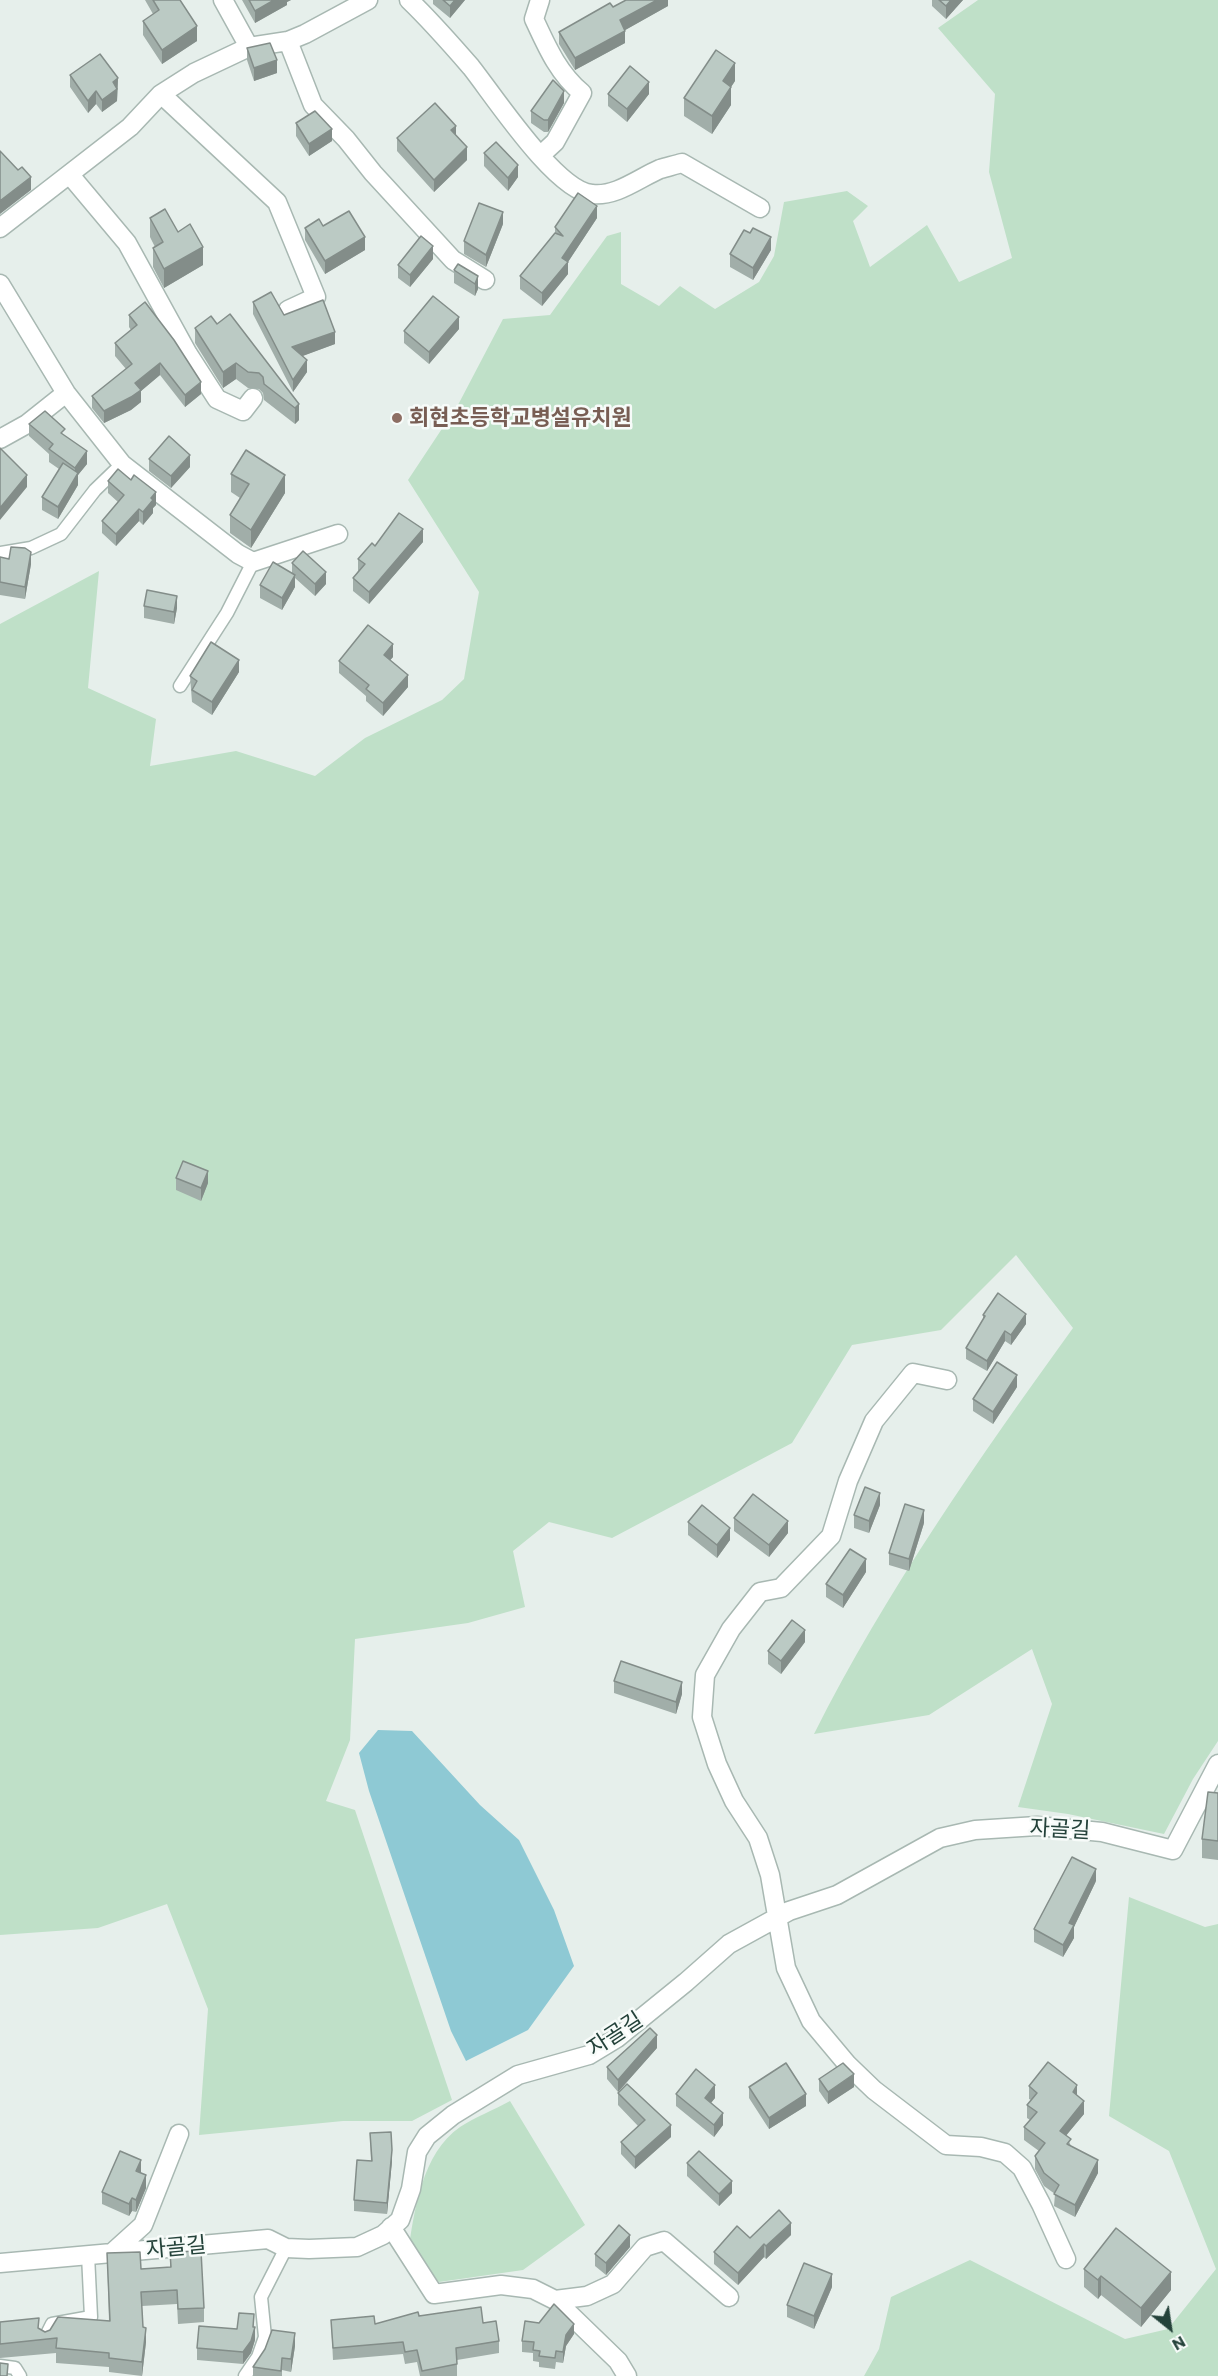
<!DOCTYPE html>
<html>
<head>
<meta charset="utf-8">
<style>
  body { margin:0 }
  #map { position:relative; width:1218px; height:2376px; overflow:hidden; background:#e6efeb; font-family:Commissioner,sans-serif }
  canvas { display:block }
  .north { position:absolute; left:1140px; top:2298px; width:60px; height:60px; -webkit-text-stroke:4px #f7fbf9; paint-order:stroke; rotate:150deg; font-size:16px; font-weight:700; line-height:24px; text-align:center; color:#24423a }
  .north::after { content:''; display:block; margin:auto; width:21px; height:27px; background:#24423a; clip-path:polygon(50% 0,100% 100%,50% 72%,0 100%) }
</style>
</head>
<body>
<div id="map">
<canvas width="1218" height="2376"></canvas>
<div class="north">N</div>
</div>
<script>
const ctx = document.querySelector('canvas').getContext('2d');
ctx.lineJoin = 'round';
function fillPath(path, color) { ctx.fillStyle = color; ctx.fill(path, 'evenodd'); }
function trace(path, color, width, dash) { ctx.strokeStyle = color; ctx.lineWidth = width; ctx.lineCap = dash ? 'butt' : 'round'; ctx.setLineDash(dash || []); ctx.stroke(path); }
function write(font, color, halo, rows, align = 'center') {
  ctx.font = font + ' Commissioner,"Noto Sans KR",sans-serif'; ctx.lineWidth = 5; ctx.setLineDash([]); ctx.textBaseline = 'middle'; ctx.strokeStyle = halo; ctx.fillStyle = color; for (const [text, x, y, turn = 0] of rows) {
    ctx.save(); ctx.translate(x, y); ctx.rotate((+turn || 0) * Math.PI / 180); ctx.textAlign = isNaN(turn) ? turn : align; if (halo) ctx.strokeText(text, 0, 0); ctx.fillText(text, 0, 0); ctx.restore();
  }
}
fillPath(new Path2D(`
  M978,0H1218V1741L1193,1779L1164,1834L1068,1814L1018,1807L1052,1704L1032,1649L929,1715L814,1734C886,1591 979,1458 1073,1328L1016,1255L941,1330L852,1345L792,1443L612,1538L549,1522L513,1551L525,1607L468,1623L355,1639L350,1740L326,1801L355,1810L452,2100L412,2121H343L199,2135L208,2009L167,1904L98,1928L0,1935V624L99,571L88,688L156,719L150,766L236,751L315,776L365,738L442,700L464,679L479,592L408,480L459,403L503,319L550,315L607,236L621,232V284L659,306L680,286L715,309L759,282L774,256L784,202L847,191L868,206L853,221L870,267L927,225L959,282L1012,258L989,172L995,94L938,28Z
  M1129,1897L1205,1927L1218,1924V2376H864L879,2349L891,2297L970,2260L1125,2339L1168,2329L1216,2269L1169,2151L1109,2116Z
  M510,2101L585,2225L523,2270L439,2282L408,2254C414,2211 422,2153 460,2127C475,2117 494,2110 510,2101Z`), '#bfe0c8');
fillPath(new Path2D(`
  M378,1730L412,1731L480,1805L519,1840L554,1910L574,1966L528,2030L466,2061L451,2031L369,1791L359,1753Z`), '#8ec9d4');
const service = new Path2D(`
  M0,553L31,548L61,534L95,490L122,464
  M180,686L227,613L253,562
  M45,2338L52,2324L91,2317L88,2255
  M0,2366L15,2368L20,2376
  M245,2376L258,2357L265,2337L261,2297L286,2248`);
const minor = new Path2D(`
  M223,0L249,47
  M409,0C431,21 451,44 471,67C494,96 556,191 592,194C616,197 639,178 660,169C667,167 675,165 682,163L760,208
  M540,0L534,19C547,47 558,73 582,93L555,142L541,155
  M288,41L313,105L346,139L373,173L453,260L485,280
  M161,94L277,202L316,297L288,310
  M70,175L127,243L188,354L217,399L243,411L253,398
  M0,228L130,127L161,94L194,73L249,47L288,41L305,34L368,0
  M0,284L66,393L122,464L238,554L253,562L338,534
  M0,439L27,424L66,393
  M947,1380L913,1373L874,1421L848,1481L831,1536L781,1588L760,1592L731,1629L705,1675L702,1717L717,1764L734,1801L758,1838L770,1875L786,1968L811,2021L847,2064L874,2090L946,2145L981,2147L1005,2153L1022,2168L1041,2204L1066,2259
  M391,2227L434,2294L501,2285L533,2289L555,2300L618,2361L627,2376
  M112,2253L143,2225L179,2134
  M0,2263L268,2239L286,2248L309,2249L357,2247L383,2235L400,2220L411,2189L417,2152L427,2136L453,2115L518,2075L589,2055L617,2038L686,1982L729,1944L789,1911L837,1895L940,1838L975,1830L1037,1826L1102,1832L1173,1850L1218,1764
  M555,2300L587,2296L613,2284L645,2247L664,2241L729,2297`);
trace(service, '#a8b8b2', 15);
trace(minor, '#a8b8b2', 21);
trace(service, '#fff', 12);
trace(minor, '#fff', 18);
fillPath(new Path2D(`
  M145,0H180L197,41L162,64L143,35V21L153,14Z
  M242,0H291L287,2V5L255,23Z
  M433,0H465L450,18L433,4Z
  M668,0V6L625,30V43L575,70L559,44V32L613,7Z
  M932,0H963L946,19L932,6Z
  M247,48L277,73L254,81L247,60Z
  M70,75L118,78L117,101L102,112L96,104L88,113L70,87Z
  M735,81L731,87V105L712,134L684,116V98Z
  M608,94H649L627,122L608,106Z
  M564,103L548,132H544L531,123V111Z
  M296,123L332,141L309,156L296,136Z
  M456,136L467,160L434,192L397,151V138Z
  M484,153L518,177L508,191L484,166Z
  M150,218L178,232L203,265L164,288L153,267V248L155,247L150,237Z
  M597,218L568,262V274L542,306L520,289V276L555,233V227Z
  M503,224L486,267L464,254V241Z
  M323,226L365,250L325,274L305,240V228Z
  M750,233L771,250L753,280L730,267V254Z
  M433,259L410,287L398,278V265Z
  M454,270L478,276V289L475,296L454,283Z
  M253,302L284,315L335,344L302,356L307,372L293,392L253,314Z
  M129,315L201,394L185,407L160,375L141,391V402L131,410L104,423L92,408V396L126,369L115,356V343L131,330L129,327Z
  M217,324L299,404V420L295,424L264,400L263,393L259,389L248,388L236,379L223,388L195,343V328Z
  M459,329L429,364L404,343V331Z
  M29,424L65,436L87,464L78,475V485L58,519L42,510V497L59,469L49,462V454L29,436Z
  M149,459L190,467L171,488L149,471Z
  M231,474L285,493L251,548L230,533V515L240,498L231,492Z
  M108,481L156,505L153,508V513L143,525L139,521L116,546L102,533V521L118,502L108,493Z
  M423,542L369,604L353,591V578L358,571V559L375,546Z
  M0,557L31,564L25,599L0,595Z
  M292,563L326,584L315,596L295,578V587L282,610L260,598V585L292,573Z
  M144,606L177,608L174,624L144,618Z
  M393,657L390,660L408,687L383,716L366,701V696L339,673V661Z
  M239,672L212,715L192,702L190,676Z
  M176,1178L208,1183L201,1201L176,1190Z
  M983,1315L1026,1324L1011,1345L1005,1341L987,1371L966,1359V1348L983,1320Z
  M1017,1387L993,1424L973,1411V1399Z
  M880,1505L869,1533L854,1528V1515Z
  M734,1518L788,1533L769,1557L734,1531Z
  M688,1522L730,1540L717,1558L688,1535Z
  M924,1523L909,1571L889,1565V1553Z
  M866,1572L843,1608L826,1597V1584Z
  M805,1642L781,1674L768,1664V1651Z
  M614,1681L682,1694L676,1714L614,1693Z
  M1218,1793V1860L1202,1858V1839Z
  M1096,1881L1074,1927V1938L1063,1957L1034,1942V1929Z
  M657,2048L618,2092L607,2079V2067Z
  M819,2079L854,2087L828,2104L819,2091Z
  M1029,2086L1077,2095L1084,2114L1066,2135L1071,2146L1098,2173L1075,2217L1054,2206L1055,2194L1044,2186L1035,2169V2156L1039,2151L1024,2140V2127L1030,2120L1027,2118V2105L1031,2100L1029,2099Z
  M749,2087L806,2106L769,2129L749,2098Z
  M618,2093L671,2137L635,2169L621,2154V2142L638,2126L618,2105Z
  M676,2094L715,2098L711,2103L723,2125L714,2137L676,2106Z
  M370,2133L392,2161L387,2214L354,2211V2200L371,2161Z
  M687,2163L732,2193L719,2206L687,2176Z
  M141,2172L146,2188L136,2212L132,2211L129,2216L102,2204V2192Z
  M791,2235L766,2259L764,2257L738,2285L714,2264V2252L750,2238Z
  M630,2247L606,2275L595,2266V2254Z
  M170,2252L204,2308V2322L178,2324L177,2304L142,2306L143,2327L146,2342L142,2376L109,2372V2367L56,2363V2353L0,2358V2322L39,2328L45,2332L109,2321L107,2253L141,2269L170,2267Z
  M1084,2269L1171,2290L1141,2327L1101,2295L1098,2299L1084,2287Z
  M832,2287L814,2329L787,2317V2305Z
  M419,2316L483,2323L499,2341V2353L457,2360V2376H420L417,2362L405,2364L403,2354L333,2360L331,2320L375,2324Z
  M254,2327L255,2340L251,2353L243,2364L197,2360V2348L237,2329Z
  M574,2334L566,2346L563,2363L556,2362L555,2369L539,2367V2362L533,2361V2353L522,2352V2341Z
  M295,2346L291,2372L282,2370V2376H253V2367Z`), '#a1aea9');
fillPath(new Path2D(`
  M274,0H291L287,2V5L255,23V11Z
  M455,0H465L450,18V6Z
  M657,0H668V6L620,33V20Z
  M951,0H963L946,19V6Z
  M197,26V41L162,64V50Z
  M625,31V43L575,70V58Z
  M277,60V73L254,81V68Z
  M735,63V81L731,87V105L712,134V116L723,81Z
  M118,78L117,101L102,112V100L113,82Z
  M649,82V94L627,122V109Z
  M96,91V104L88,113V101Z
  M564,91V103L548,132V120Z
  M456,126V138L451,130Z
  M332,129V141L309,156V144Z
  M467,147V160L434,192V180Z
  M518,165V177L508,191V178Z
  M31,177V190L0,214V201Z
  M597,206V218L568,262V274L542,306V293L562,258Z
  M503,212V224L486,267V255Z
  M365,237V250L325,274V261Z
  M771,237V250L753,280V268Z
  M433,246V259L410,287V275Z
  M203,247V265L164,288V269Z
  M478,276V289L475,296V284Z
  M459,317V329L429,364V352Z
  M335,332V344L292,360V347Z
  M307,360V372L293,392V380Z
  M160,363V375L141,391V402L131,410L104,423V411L135,383Z
  M236,363V379L223,388V372Z
  M201,382V394L185,407V395Z
  M299,404V420L295,424V408Z
  M87,451V464L78,475V485L58,519V507L75,478V468Z
  M190,455V467L171,488V476Z
  M27,475V487L0,520V508Z
  M285,475V493L251,548V530Z
  M156,492V505L153,508V513L143,525V512L151,498Z
  M139,509V521L116,546V534Z
  M423,529V542L369,604V592Z
  M31,552V564L25,599V587Z
  M326,572V584L315,596V584Z
  M295,575V587L282,610V598Z
  M177,596V608L174,624V612Z
  M393,644V657L384,667V655Z
  M239,660V672L212,715V702Z
  M408,675V687L383,716V703Z
  M208,1171V1183L201,1201V1188Z
  M1026,1314V1324L1011,1345V1335Z
  M1005,1331V1341L987,1371V1361Z
  M1017,1375V1387L993,1424V1412Z
  M880,1493V1505L869,1533V1521Z
  M924,1510V1523L909,1571V1559Z
  M788,1521V1533L769,1557V1545Z
  M730,1528V1540L717,1558V1545Z
  M866,1559V1572L843,1608V1595Z
  M805,1630V1642L781,1674V1661Z
  M682,1682V1694L676,1714V1702Z
  M1096,1869V1881L1074,1927V1938L1063,1957V1945L1069,1923Z
  M657,2035V2048L618,2092V2080Z
  M854,2074V2087L828,2104V2092Z
  M715,2085V2098L705,2110V2098Z
  M1077,2085V2097L1073,2092Z
  M806,2094V2106L769,2129V2118Z
  M1084,2101V2114L1060,2143V2131Z
  M723,2113V2125L714,2137V2125Z
  M671,2125V2137L635,2169V2157Z
  M392,2150V2161L387,2214V2203Z
  M141,2160V2172L136,2184V2171Z
  M1098,2160V2173L1075,2217V2205Z
  M146,2175V2188L136,2212V2200Z
  M732,2181V2193L719,2206V2194Z
  M132,2198V2211L129,2216V2204Z
  M791,2223V2235L766,2259V2246Z
  M630,2235V2247L606,2275V2263Z
  M764,2244V2257L738,2285V2273Z
  M1171,2272V2290L1141,2327V2308Z
  M832,2274V2287L814,2329V2316Z
  M1101,2276V2295L1098,2299V2280Z
  M254,2314L253,2333L255,2327V2340L251,2353L243,2364V2352L253,2327Z
  M574,2324V2334L566,2346L563,2363V2352L566,2335Z
  M146,2328V2342L142,2376V2362Z
  M295,2333V2346L291,2372V2359Z`), '#838d89');
const building = new Path2D(`
  M153,0H180L197,26L162,50L143,21L159,10Z
  M249,0H274L255,11Z
  M443,0H455L450,6Z
  M626,0H657L620,20L625,31L575,58L559,32L610,3L613,7Z
  M939,0H951L946,6Z
  M270,43L277,60L254,68L247,48Z
  M716,50L735,63L723,81L731,87L712,116L684,98Z
  M100,54L118,78L113,82L117,89L102,100L96,91L88,101L70,75Z
  M630,66L649,82L627,109L608,94Z
  M553,80L564,91L548,120H544L531,111Z
  M435,103L456,126L451,130L467,147L434,180L397,138Z
  M315,111L332,129L309,144L296,123Z
  M496,142L518,165L508,178L484,153Z
  M0,151L18,170L22,167L31,177L0,201Z
  M578,193L597,206L562,258L568,262L542,293L520,276L555,233L563,236L555,227Z
  M479,203L503,212L486,255L464,241Z
  M165,209L178,232L190,224L203,247L164,269L153,248L163,242L150,218Z
  M349,211L365,237L325,261L305,228L319,219L323,226Z
  M753,228L771,237L753,268L730,254L744,230L750,233Z
  M421,236L433,246L410,275L398,265Z
  M458,264L478,276L475,284L454,270Z
  M271,292L284,315L323,300L335,332L292,347L307,360L293,380L253,302Z
  M433,296L459,317L429,352L404,331Z
  M145,302L174,340L201,382L185,395L160,363L135,383L141,390L131,397L104,411L92,396L132,364L115,343L137,325L129,315Z
  M230,314L299,404L295,408L264,384L263,377L259,373L248,372L236,363L223,372L195,328L211,316L217,324Z
  M45,411L65,429L61,433L87,451L75,468L49,449L53,444L29,424Z
  M169,436L190,455L171,476L149,459Z
  M0,448L27,475L0,508Z
  M246,450L285,475L251,530L230,515L249,484L231,474Z
  M63,463L78,473L58,507L42,497Z
  M118,469L131,480L134,475L156,492L151,498L153,500L143,512L139,509L116,534L102,521L124,495L108,481Z
  M399,513L423,529L369,592L353,578L365,564L358,559L372,543L375,546Z
  M11,547L25,548L31,552L25,587L0,582V557L9,559Z
  M303,551L326,572L315,584L292,563Z
  M273,562L295,575L282,598L260,585Z
  M147,590L177,596L174,612L144,606Z
  M368,625L393,644L384,655L408,675L383,703L366,689L369,685L339,661Z
  M211,642L239,660L212,702L192,690L197,681L190,676Z
  M183,1161L208,1171L201,1188L176,1178Z
  M998,1293L1026,1314L1011,1335L1005,1331L987,1361L966,1348L985,1316L983,1315Z
  M997,1362L1017,1375L993,1412L973,1399Z
  M865,1487L880,1493L869,1521L854,1515Z
  M753,1494L788,1521L769,1545L734,1518Z
  M905,1504L924,1510L909,1559L889,1553Z
  M702,1505L730,1528L717,1545L688,1522Z
  M850,1549L866,1559L843,1595L826,1584Z
  M792,1620L805,1630L781,1661L768,1651Z
  M621,1661L682,1682L676,1702L614,1681Z
  M1208,1792L1218,1793V1841L1202,1839Z
  M1072,1857L1096,1869L1069,1923L1074,1925L1063,1945L1034,1929Z
  M650,2028L657,2035L618,2080L607,2067Z
  M1048,2062L1077,2085L1073,2092L1084,2101L1060,2131L1071,2139L1067,2144L1098,2160L1075,2205L1054,2194L1059,2185L1044,2173L1035,2156L1045,2143L1024,2127L1037,2112L1027,2105L1037,2093L1029,2086Z
  M786,2063L806,2094L769,2118L749,2087Z
  M843,2063L854,2074L828,2092L819,2079Z
  M696,2069L715,2085L705,2098L723,2113L714,2125L676,2094Z
  M627,2084L671,2125L635,2157L621,2142L645,2120L618,2093Z
  M391,2132L392,2150L387,2203L354,2200L357,2160L372,2161L370,2133Z
  M120,2151L141,2160L136,2171L146,2175L136,2200L132,2198L129,2204L102,2192Z
  M699,2151L732,2181L719,2194L687,2163Z
  M779,2210L791,2223L766,2246L764,2244L738,2273L714,2252L737,2226L750,2238Z
  M619,2225L630,2235L606,2263L595,2254Z
  M1116,2228L1171,2272L1141,2308L1101,2276L1098,2280L1084,2269Z
  M201,2251L204,2308L178,2309L177,2290L141,2292L143,2327L146,2328L142,2362L109,2358V2353L56,2348L57,2338L0,2344V2322L39,2318L38,2328L45,2332L50,2330L58,2317L110,2321L107,2253L140,2252L141,2269L171,2267L170,2252Z
  M804,2263L832,2274L814,2316L787,2305Z
  M554,2304L574,2324L566,2335L563,2352L556,2351L555,2358L539,2356L540,2351L533,2350L534,2342L522,2341L525,2321L539,2323Z
  M481,2307L483,2323L496,2321L499,2341L456,2348L457,2364L422,2371L417,2350L405,2352L403,2342L333,2348L331,2320L374,2316L375,2324L418,2312L419,2316Z
  M239,2313L254,2314L253,2327H255L251,2341L243,2352L197,2348L199,2326L237,2329Z
  M272,2330L295,2333L291,2359L282,2358L281,2371L253,2367L265,2349Z
  M0,2363L8,2364L7,2376H0Z`);
fillPath(building, '#bbcac4');
trace(building, '#838d89', 1.5);
for (const [x, y, r, color] of [
  [397,418,6,"#8d6e63"]
]) { const dot = new Path2D(); dot.arc(x, y, r, 0, 2 * Math.PI); ctx.fillStyle = color; ctx.fill(dot); trace(dot, '#f7fbf9', 2); }
write('bold 22px', '#785e54', '#f7fbf9', [
  ["회현초등학교병설유치원",409,418]
], 'left');
write('22px', '#24423a', '#f7fbf9', [
  ["자골길",1060,1829,3],
  ["자골길",615,2034,-33],
  ["자골길",176,2247,-5]
]);
</script>
</body>
</html>
